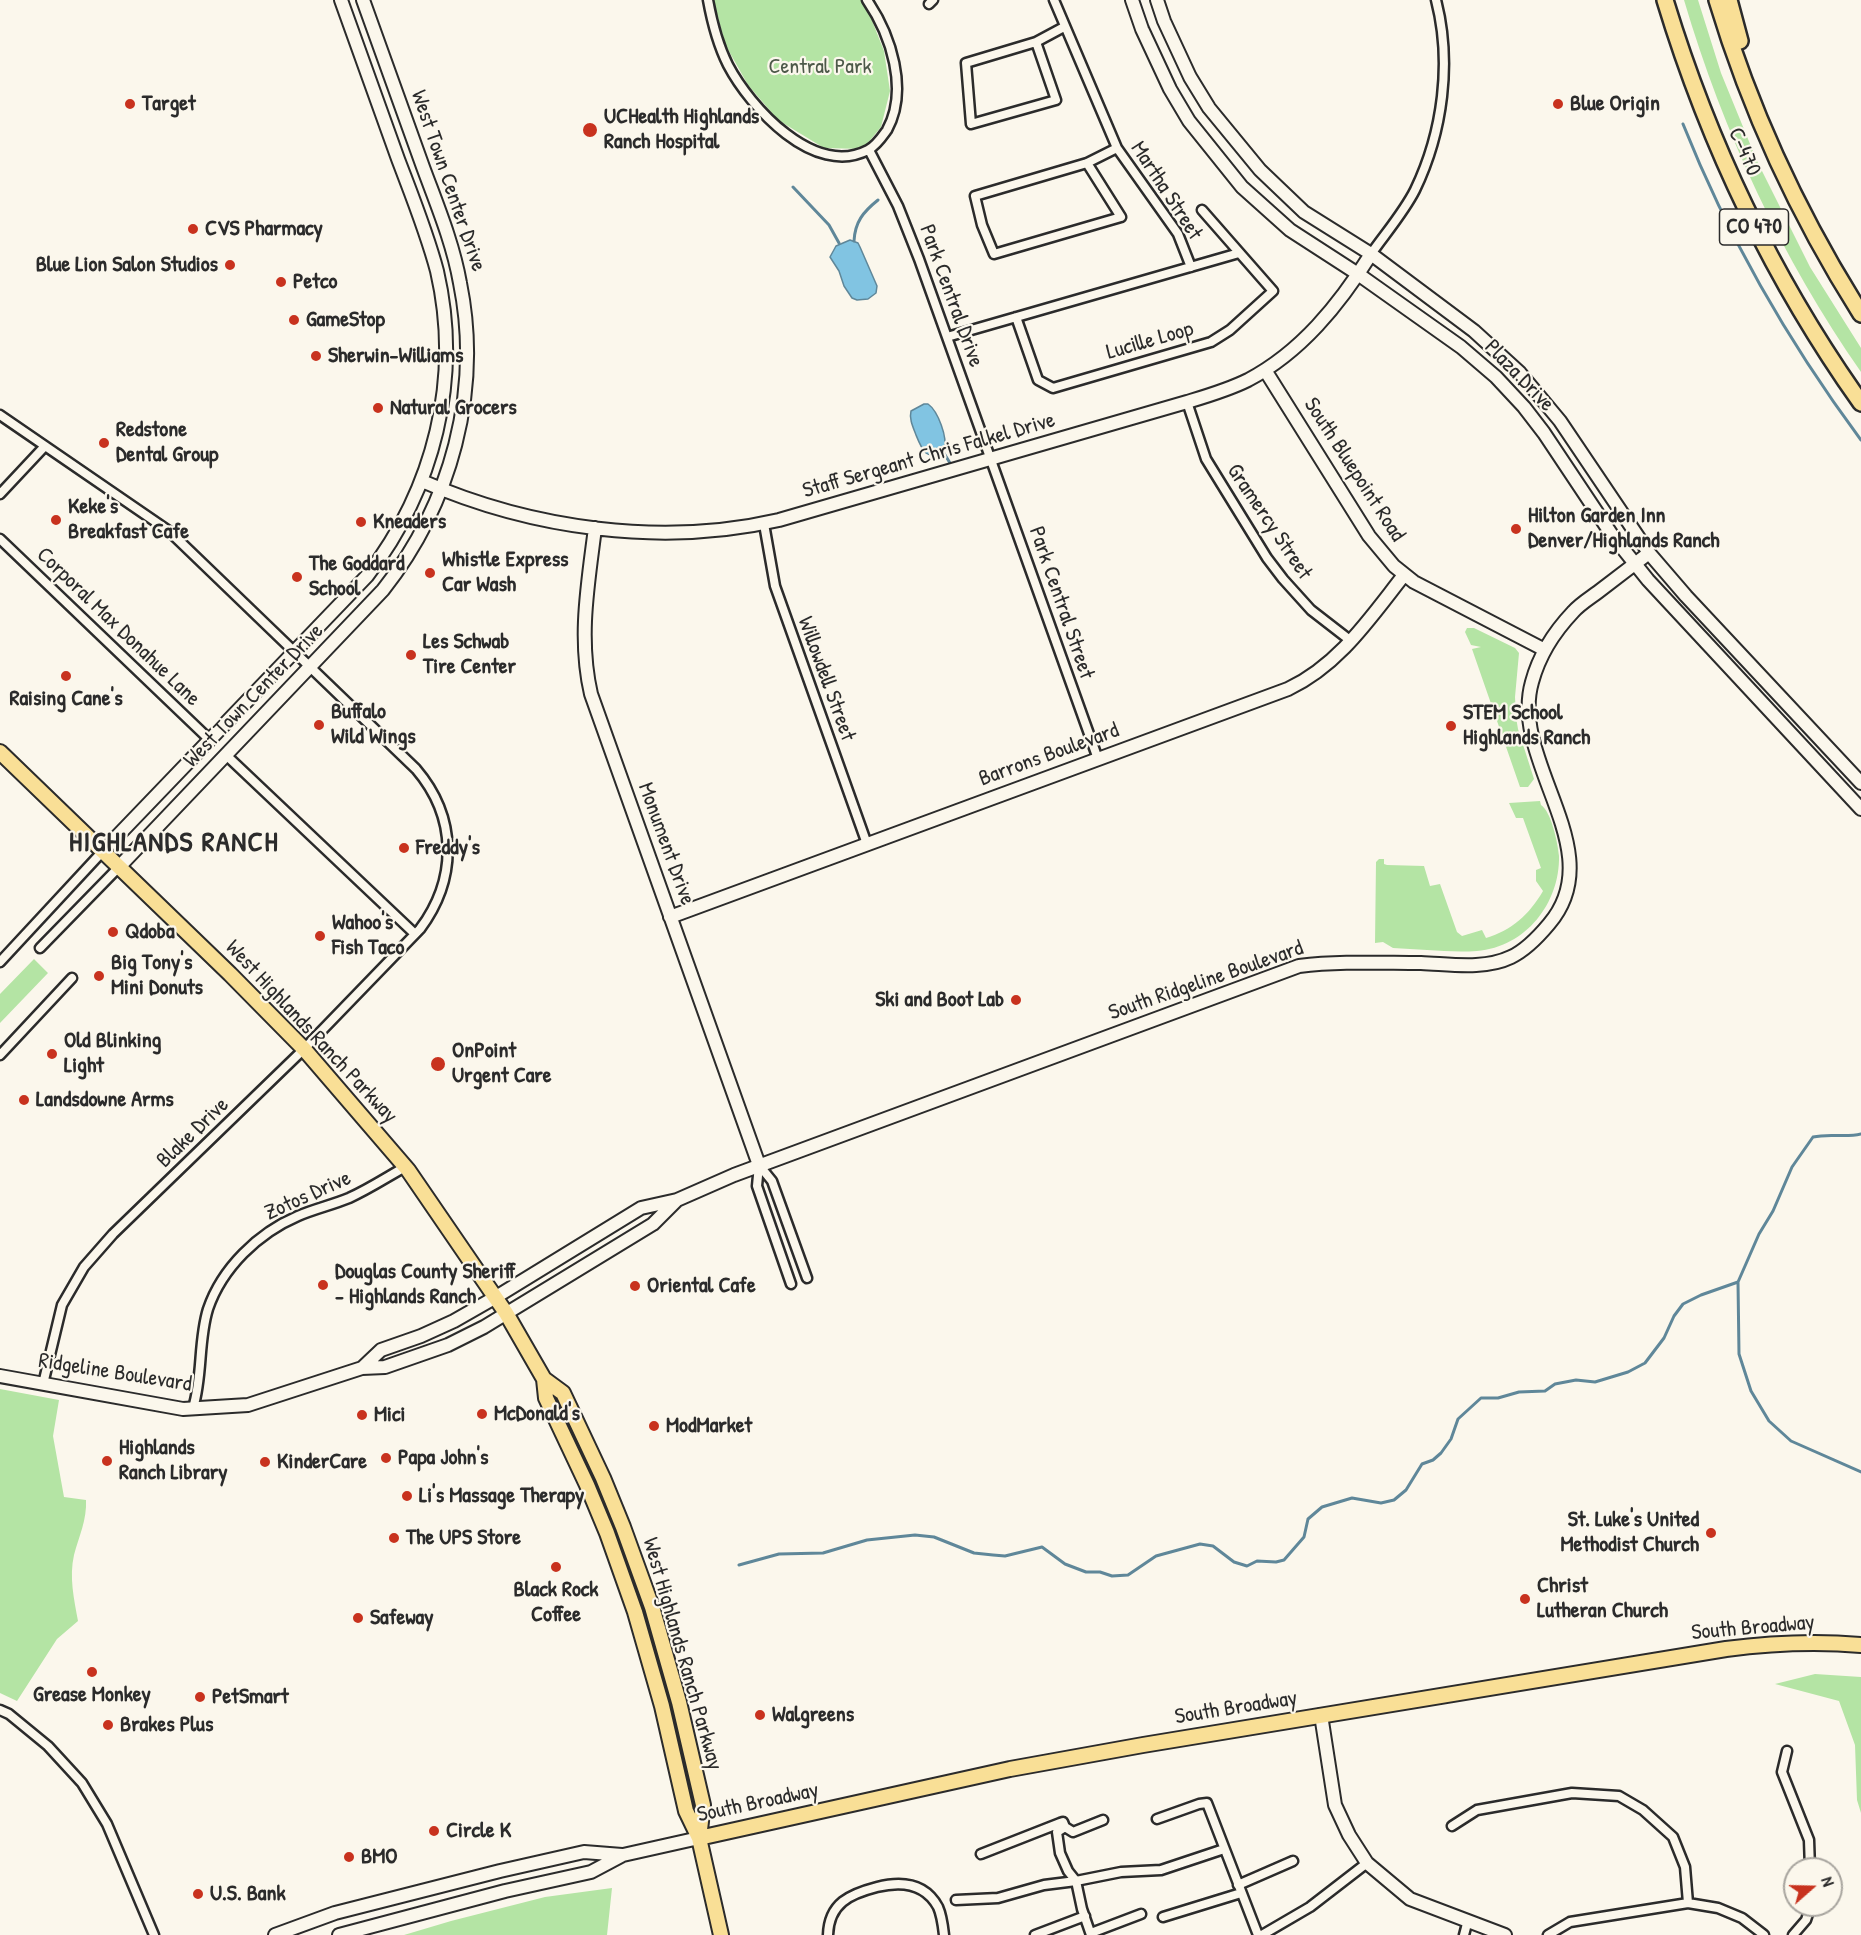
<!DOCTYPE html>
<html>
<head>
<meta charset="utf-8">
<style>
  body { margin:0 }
  #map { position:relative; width:1861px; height:1935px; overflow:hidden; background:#fbf7ec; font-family:"Patrick Hand",sans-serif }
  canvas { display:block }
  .north { position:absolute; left:1783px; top:1857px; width:60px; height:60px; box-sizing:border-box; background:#fbf7ec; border:2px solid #a8a59f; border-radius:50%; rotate:70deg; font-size:16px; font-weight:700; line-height:24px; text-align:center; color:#2b2b2b }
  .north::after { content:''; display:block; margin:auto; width:21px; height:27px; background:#c8321e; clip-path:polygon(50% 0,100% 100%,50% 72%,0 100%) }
</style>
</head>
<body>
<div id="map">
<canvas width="1861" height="1935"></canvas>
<div class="north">N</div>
</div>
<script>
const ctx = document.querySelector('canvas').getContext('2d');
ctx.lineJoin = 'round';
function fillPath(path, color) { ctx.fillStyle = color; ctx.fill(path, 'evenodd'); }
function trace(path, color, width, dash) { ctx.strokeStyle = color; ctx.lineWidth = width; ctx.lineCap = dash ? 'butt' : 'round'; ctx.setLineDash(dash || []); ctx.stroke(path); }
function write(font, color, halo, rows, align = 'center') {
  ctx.font = font + ' "Patrick Hand",sans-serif'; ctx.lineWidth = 4.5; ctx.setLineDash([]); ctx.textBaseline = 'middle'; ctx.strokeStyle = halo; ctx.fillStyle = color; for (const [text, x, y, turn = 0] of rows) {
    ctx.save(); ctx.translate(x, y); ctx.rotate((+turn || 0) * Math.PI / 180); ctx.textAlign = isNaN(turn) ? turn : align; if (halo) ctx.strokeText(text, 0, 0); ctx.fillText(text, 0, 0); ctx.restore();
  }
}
fillPath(new Path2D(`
  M713,0H862L871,18L884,51L890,91L881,127L863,149L824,148L778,120L748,85L726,46Z
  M1684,0H1698L1721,73L1757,161L1810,267L1861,348V372C1782,259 1723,132 1684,0Z
  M1467,628H1474L1515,648L1519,653L1515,697L1516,717L1518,729L1534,779L1528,787H1520L1472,649L1481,647L1471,645L1465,632Z
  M1540,801L1541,805C1551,811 1558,843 1559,856C1560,903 1526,947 1477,951C1450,953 1421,949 1393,948L1383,942L1375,943L1376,862L1379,859H1384V864L1387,865L1424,866L1430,886L1440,884L1457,932L1462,936L1482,930L1486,938C1512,930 1529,915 1543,891L1536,881V870L1541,868L1523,818H1516L1509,803Z
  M34,959L48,973L0,1023V994Z
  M0,1389L59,1400L53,1436L64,1497L86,1500C87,1520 79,1536 74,1555C69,1577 74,1599 78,1621L57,1639L17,1701L0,1693Z
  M1815,1674L1861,1677V1813L1857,1800L1855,1745L1839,1701L1775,1684Z
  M612,1888L607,1935H404L451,1921L545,1897Z`), '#b4e4a4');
const water = new Path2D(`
  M850,240L858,243L860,247L877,286L876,293L868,299L857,300L852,298L844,286L839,271L830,257L836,246Z
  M924,404H928C938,411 948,438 944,449C927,463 922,450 916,435C913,427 909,419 911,411Z`);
fillPath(water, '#81c4e2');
trace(water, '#5f8799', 1.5);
trace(new Path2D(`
  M1683,124C1728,237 1789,343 1861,440
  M793,187L829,225L839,243
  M854,241C855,222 863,212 878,200
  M942,450L950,463
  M1738,1282L1739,1354L1751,1391L1769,1421L1791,1441L1861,1472
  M739,1565L779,1554L823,1553L867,1540L915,1535L934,1537L974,1553L993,1555L1005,1556L1042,1547L1065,1564L1086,1572H1100L1112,1576L1128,1575L1156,1556L1200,1544L1213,1546L1234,1562L1247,1566L1257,1561L1276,1562L1284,1560L1304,1537L1308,1519L1322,1507L1352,1498L1381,1503L1394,1500L1406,1490L1422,1464L1433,1460L1441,1453L1451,1439L1458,1419L1481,1398H1498L1519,1392L1545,1391L1555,1384L1576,1380L1595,1382L1628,1372L1645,1363L1664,1338L1674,1316L1683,1304L1701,1295L1738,1282L1759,1234L1773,1211L1792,1167L1813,1137C1830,1133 1845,1138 1861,1134`), '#5f8799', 3);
const street = new Path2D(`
  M708,0C712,22 718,45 728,65C750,107 814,178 868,150C876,146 882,137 887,130C909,90 891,35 867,0
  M1054,0L1117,148L1178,234L1191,267
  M929,4L933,0
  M1036,42L1056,100L971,124L966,63L1036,42L1064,27
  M869,150L898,206L919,259L1098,759
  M1087,163L1121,217L994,254L982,225L975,196L1087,163L1117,148
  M1371,254C1385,234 1404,212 1415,190C1443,132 1452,62 1436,0
  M1016,317L1038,380L1053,388L1211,342L1230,330L1273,291L1202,210
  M947,337L1239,253
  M1187,402L1206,459L1267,558L1283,579L1311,610L1351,641
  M0,415L169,531L416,769C457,817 458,878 420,929L304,1049L113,1234L84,1267L62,1305L43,1384
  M0,494L45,446
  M764,524L775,586L867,844
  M0,539L210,740
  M226,755L415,934
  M40,948L119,867
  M0,962L103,851
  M0,1055L72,978
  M759,1165L757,1186L791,1284
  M759,1165L772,1181L807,1278
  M193,1408C203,1376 198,1341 208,1309C222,1268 258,1233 298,1216C314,1209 332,1205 349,1198C369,1189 387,1177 405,1167
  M0,1710L9,1714L48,1746L82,1783L107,1824L154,1935
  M1787,1751L1782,1772L1809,1840L1810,1869
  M1157,1819L1199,1804L1207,1803L1258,1935
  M1452,1826L1477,1810L1572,1793L1619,1796L1643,1810L1673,1837L1685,1867L1688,1903
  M1065,1827L1057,1832L1060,1853L1068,1871L1076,1881L1082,1909L1091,1935
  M981,1854L1060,1823L1063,1822L1065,1827L1073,1832L1103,1820
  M1238,1885L1293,1861
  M956,1900L998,1898L1044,1885L1076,1881L1121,1872L1161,1870L1224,1849
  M1163,1917L1241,1893
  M1091,1933L1141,1914
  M828,1935C829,1903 850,1894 877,1887C901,1881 925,1883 938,1907C942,1916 943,1926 944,1935
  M1035,1935L1085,1916
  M1262,1935L1310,1907L1367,1863
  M1464,1935L1468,1920
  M1548,1935L1570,1922L1688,1903L1718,1908L1742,1918L1764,1935
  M1793,1935L1806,1920L1811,1905`);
const secondary = new Path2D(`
  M1132,0L1142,29L1170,89L1189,121L1242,187L1290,230L1358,274L1461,347L1496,377L1524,407L1544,433L1612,535L1648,580L1861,809
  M1157,0L1164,21L1190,77L1209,108L1260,170L1304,212L1371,254L1474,331L1520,373L1560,421L1649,553L1686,596L1861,783
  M1265,370L1369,536L1394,566L1414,582L1545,650
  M422,481C532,529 662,547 779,520L1187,402C1207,396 1228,390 1248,380C1301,352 1339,305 1371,254
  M595,528C588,584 578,638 591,694L759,1165
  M103,851L367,576C434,489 462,379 437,271C427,233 412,196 398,159C379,106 360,53 341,0
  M119,867L383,590C451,504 482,391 460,283C453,243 437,205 423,167C403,111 383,56 363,0
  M670,917L1288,689C1339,665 1370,618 1404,575
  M362,1368L381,1350L421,1336L454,1321L496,1297L641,1208L677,1200L734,1175L1299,966C1340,961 1380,963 1421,963C1450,964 1484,970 1511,957C1526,950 1539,936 1549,924C1612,850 1509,762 1532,682C1539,656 1555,631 1573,612C1580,604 1590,598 1598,592C1615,579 1632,566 1649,553
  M0,1376L183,1409L248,1405L362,1368L385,1367L448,1345L484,1327L653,1224L676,1201
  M1321,1715L1335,1805L1349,1835L1367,1863L1410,1899L1505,1935
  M275,1935L335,1913L500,1871L584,1852L622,1855
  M339,1935L505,1891L591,1872L623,1855L699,1838`);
const primary = new Path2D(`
  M0,752L230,974L304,1049L408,1170L506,1313L544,1379L546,1398L587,1485L607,1533L635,1612L662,1706L686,1811L699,1838L721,1935
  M544,1379L563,1393L603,1478L623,1527L652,1607L679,1702L703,1805L699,1838
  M699,1838L1010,1769L1143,1745L1726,1649C1772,1643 1815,1641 1861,1645`);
const highway = new Path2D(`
  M1665,0C1709,145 1773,279 1861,403
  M1717,0C1750,110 1799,216 1861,314
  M1729,0L1740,41`);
trace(street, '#2b2b2b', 13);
trace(secondary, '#2b2b2b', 16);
trace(primary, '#2b2b2b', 18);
trace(highway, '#2b2b2b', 20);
trace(street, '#fbf7ec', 8);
trace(secondary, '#fbf7ec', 12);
trace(primary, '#f9df96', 14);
trace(highway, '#f9df96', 15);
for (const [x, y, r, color] of [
  [130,104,6,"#c8321e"],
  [1558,104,6,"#c8321e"],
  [590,130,8,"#c8321e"],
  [193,229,6,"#c8321e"],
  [230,265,6,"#c8321e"],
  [281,282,6,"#c8321e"],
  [294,320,6,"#c8321e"],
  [316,356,6,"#c8321e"],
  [378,408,6,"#c8321e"],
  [104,443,6,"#c8321e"],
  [56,520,6,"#c8321e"],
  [361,522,6,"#c8321e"],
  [1516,529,6,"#c8321e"],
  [430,573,6,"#c8321e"],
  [297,577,6,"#c8321e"],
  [411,655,6,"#c8321e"],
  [66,676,6,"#c8321e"],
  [319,725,6,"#c8321e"],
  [1451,726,6,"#c8321e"],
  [404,848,6,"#c8321e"],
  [113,932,6,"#c8321e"],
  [320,936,6,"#c8321e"],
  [99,976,6,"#c8321e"],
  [1016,1000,6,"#c8321e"],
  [52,1054,6,"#c8321e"],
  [438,1064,8,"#c8321e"],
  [24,1100,6,"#c8321e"],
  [323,1285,6,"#c8321e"],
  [635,1286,6,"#c8321e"],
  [482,1414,6,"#c8321e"],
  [362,1415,6,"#c8321e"],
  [654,1426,6,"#c8321e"],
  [386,1458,6,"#c8321e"],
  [107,1461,6,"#c8321e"],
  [265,1462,6,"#c8321e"],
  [407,1496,6,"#c8321e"],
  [1711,1533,6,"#c8321e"],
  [394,1538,6,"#c8321e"],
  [556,1567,6,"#c8321e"],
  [1525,1599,6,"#c8321e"],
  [358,1618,6,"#c8321e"],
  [92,1672,6,"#c8321e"],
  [200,1697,6,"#c8321e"],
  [760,1715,6,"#c8321e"],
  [108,1725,6,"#c8321e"],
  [434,1831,6,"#c8321e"],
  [349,1857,6,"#c8321e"],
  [198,1894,6,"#c8321e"]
]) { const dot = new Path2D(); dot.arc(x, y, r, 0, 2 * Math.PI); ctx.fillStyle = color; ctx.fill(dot); trace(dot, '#fbf7ec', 2); }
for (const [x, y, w] of [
  [1754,227,69]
]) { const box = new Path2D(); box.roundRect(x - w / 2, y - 18, w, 36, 4.5); ctx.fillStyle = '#fbf7ec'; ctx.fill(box); trace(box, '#2b2b2b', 1.5); }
write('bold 21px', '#2b2b2b', null, [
  ["CO 470",1754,227]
]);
write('22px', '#4d5949', '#fbf7ec', [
  ["Central Park",820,67]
]);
write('bold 22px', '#2b2b2b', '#fbf7ec', [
  ["Target",142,104],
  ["Blue Origin",1570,104],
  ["UCHealth Highlands",604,117],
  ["Ranch Hospital",604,142],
  ["CVS Pharmacy",205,229],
  ["Blue Lion Salon Studios",218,265,"right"],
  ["Petco",293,282],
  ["GameStop",306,320],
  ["Sherwin-Williams",328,356],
  ["Natural Grocers",390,408],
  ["Redstone",116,430],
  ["Dental Group",116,455],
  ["Keke's",68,507],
  ["Breakfast Cafe",68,532],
  ["Hilton Garden Inn",1528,516],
  ["Denver/Highlands Ranch",1528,541],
  ["Kneaders",373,522],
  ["Whistle Express",442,560],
  ["Car Wash",442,585],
  ["The Goddard",309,564],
  ["School",309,589],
  ["Les Schwab",423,642],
  ["Tire Center",423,667],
  ["Raising Cane's",66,699,"center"],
  ["Buffalo",331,712],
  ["Wild Wings",331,737],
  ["STEM School",1463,713],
  ["Highlands Ranch",1463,738],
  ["Freddy's",416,848],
  ["Wahoo's",332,923],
  ["Fish Taco",332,948],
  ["Qdoba",125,932],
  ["Big Tony's",111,963],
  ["Mini Donuts",111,988],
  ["Ski and Boot Lab",1004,1000,"right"],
  ["Old Blinking",64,1041],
  ["Light",64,1066],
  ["OnPoint",452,1051],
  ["Urgent Care",452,1076],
  ["Landsdowne Arms",36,1100],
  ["Douglas County Sheriff",335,1272],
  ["- Highlands Ranch",335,1297],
  ["Oriental Cafe",647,1286],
  ["McDonald's",494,1414],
  ["Mici",374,1415],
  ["ModMarket",666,1426],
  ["Highlands",119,1448],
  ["Ranch Library",119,1473],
  ["Papa John's",398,1458],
  ["KinderCare",277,1462],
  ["Li's Massage Therapy",419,1496],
  ["St. Luke's United",1699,1520,"right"],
  ["Methodist Church",1699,1545,"right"],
  ["The UPS Store",406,1538],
  ["Christ",1537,1586],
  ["Lutheran Church",1537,1611],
  ["Black Rock",556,1590,"center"],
  ["Coffee",556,1615,"center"],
  ["Safeway",370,1618],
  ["Grease Monkey",92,1695,"center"],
  ["PetSmart",212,1697],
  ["Walgreens",772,1715],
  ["Brakes Plus",120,1725],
  ["Circle K",446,1831],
  ["BMO",361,1857],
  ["U.S. Bank",210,1894]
], 'left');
write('22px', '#2b2b2b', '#fbf7ec', [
  ["C-470",1744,152,66],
  ["West Town Center Drive",448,181,71],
  ["Martha Street",1166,191,57],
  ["Park Central Drive",951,296,70],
  ["Lucille Loop",1150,341,-16],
  ["Plaza Drive",1519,376,46],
  ["Staff Sergeant Chris Falkel Drive",929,456,-16],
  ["South Bluepoint Road",1354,470,57],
  ["Gramercy Street",1269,522,56],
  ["Park Central Street",1061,603,71],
  ["Corporal Max Donahue Lane",118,627,44],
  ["Willowdell Street",826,679,70],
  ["West Town Center Drive",254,696,-46],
  ["Barrons Boulevard",1049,755,-20],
  ["Monument Drive",666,844,70],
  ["South Ridgeline Boulevard",1206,981,-19],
  ["West Highlands Ranch Parkway",311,1032,47],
  ["Blake Drive",193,1133,-44],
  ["Zotos Drive",308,1196,-24],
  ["Ridgeline Boulevard",115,1373,9],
  ["South Broadway",1753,1628,-5],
  ["West Highlands Ranch Parkway",682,1654,74],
  ["South Broadway",1236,1708,-9],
  ["South Broadway",758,1803,-12]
]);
ctx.letterSpacing = '1.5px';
write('bold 28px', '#2b2b2b', '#fbf7ec', [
  ["HIGHLANDS RANCH",174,844]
]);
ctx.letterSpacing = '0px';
</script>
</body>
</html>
